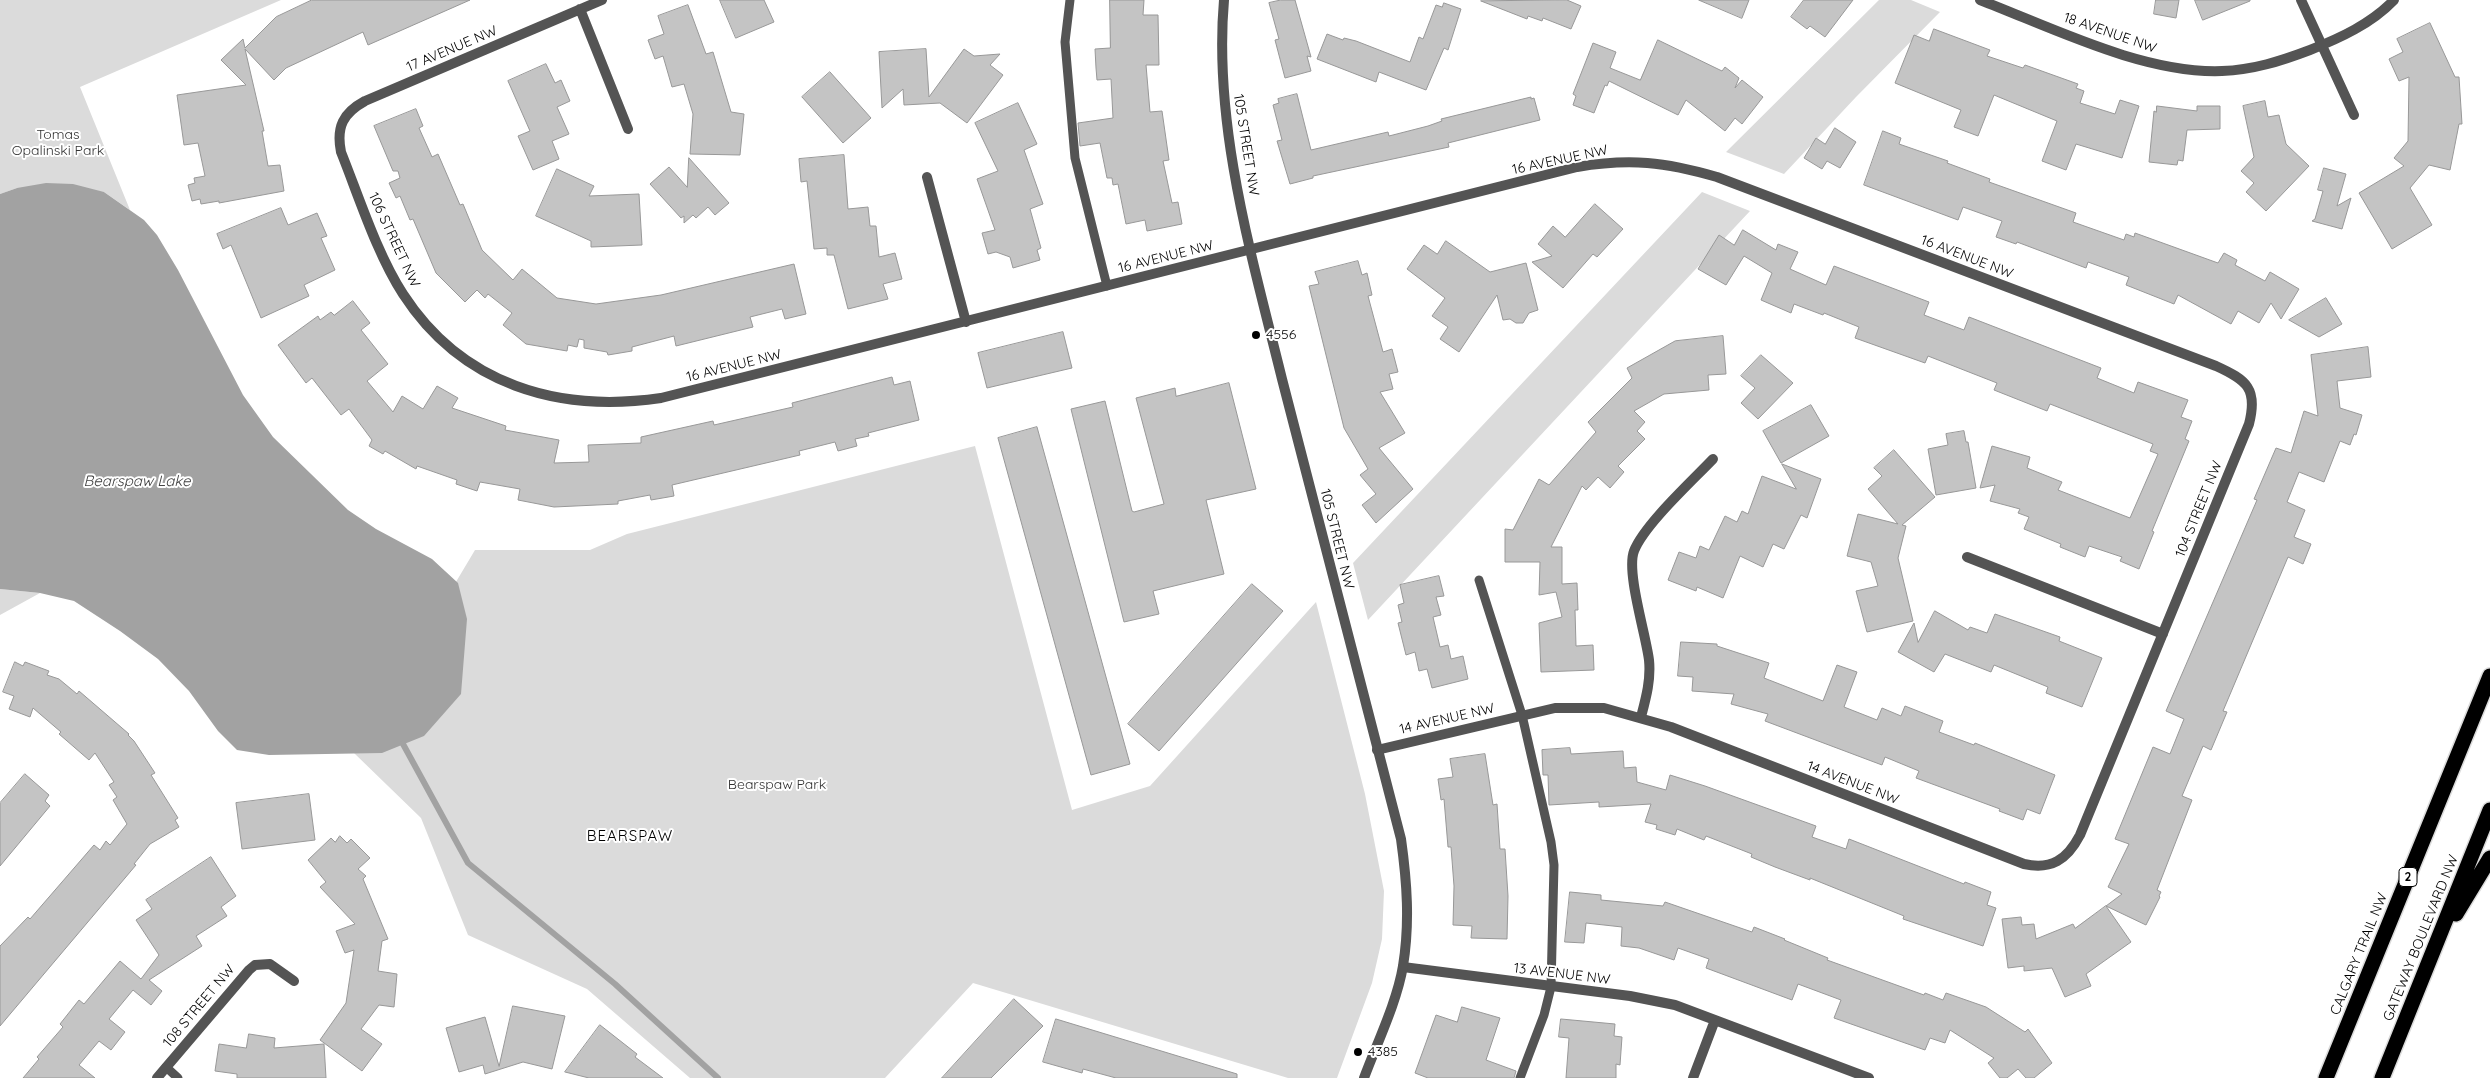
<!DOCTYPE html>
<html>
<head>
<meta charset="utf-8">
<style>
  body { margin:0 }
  canvas { display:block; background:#fff }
</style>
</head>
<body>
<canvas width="2490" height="1078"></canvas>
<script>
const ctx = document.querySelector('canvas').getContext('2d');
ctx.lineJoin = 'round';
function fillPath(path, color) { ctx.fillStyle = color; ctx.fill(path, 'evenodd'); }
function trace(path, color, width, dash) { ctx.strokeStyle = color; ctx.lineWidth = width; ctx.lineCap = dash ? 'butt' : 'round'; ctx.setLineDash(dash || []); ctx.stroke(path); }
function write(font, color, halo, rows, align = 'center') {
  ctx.font = font + ' Quicksand,sans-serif'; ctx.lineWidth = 4; ctx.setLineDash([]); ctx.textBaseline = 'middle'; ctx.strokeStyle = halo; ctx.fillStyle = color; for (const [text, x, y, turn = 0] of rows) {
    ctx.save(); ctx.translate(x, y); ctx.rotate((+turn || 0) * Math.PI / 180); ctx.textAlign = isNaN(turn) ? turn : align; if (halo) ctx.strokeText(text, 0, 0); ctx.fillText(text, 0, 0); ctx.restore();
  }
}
fillPath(new Path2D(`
  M0,0H281L80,87L130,210L104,192L17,188L0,194Z
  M1879,0H1911L1940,12L1856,97L1784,174L1726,152Z
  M1702,192L1750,211L1368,620L1353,563Z
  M975,446L1072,810L1150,786L1316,602L1365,794L1384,891L1382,939L1372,983L1337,1078H1288L973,983L885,1078H690L587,989L468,935L421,818L354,753L475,550H590L627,534Z
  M0,589L40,593L0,615Z`), '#dbdbdb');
fillPath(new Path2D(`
  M46,183L73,184L104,192L144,220L157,235L178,270L243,395L273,437L348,510L376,529L432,559L458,583L467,619L461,694L424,736L382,753L269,755L237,750L218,731L189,691L158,659L120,631L74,601L40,593L0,589V194L17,188Z`), '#a2a2a2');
trace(new Path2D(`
  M403,744L468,863L615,984L718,1078`), '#a2a2a2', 6);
const building = new Path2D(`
  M312,0H470L368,45L363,32L286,68L274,80L245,49L264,131H262L268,166L280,165L284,191L219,203V201L201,204L200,199L192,201L188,185L195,183L194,178L205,176L198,143L184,145L177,95L246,85L221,60L243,39L245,48L276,17Z
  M720,0H764L774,22L736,38Z
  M1110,0H1144L1143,15H1158L1159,65H1146L1150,112L1162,111L1169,160L1163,161L1172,203L1178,202L1182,224L1147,231L1145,220L1126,224L1118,184L1113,185L1112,178H1107L1100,143L1080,146L1078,123L1113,118L1111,79L1097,80L1096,68L1095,49L1110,48Z
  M1281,0H1295L1311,57L1307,56L1311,71L1285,78L1275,40L1279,39L1269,3Z
  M1567,0L1581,6L1571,29L1543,18L1542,21L1528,16L1527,19L1481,1Z
  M1699,0H1749L1742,18Z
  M1804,0H1853L1825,37L1810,26L1807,29L1791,17Z
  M2156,0H2179L2176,18L2154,14Z
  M2195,0H2250V1L2203,20Z
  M1444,3L1461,9L1448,50L1444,48L1426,90L1379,72L1376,82L1317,59L1327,34L1343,40L1344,38L1356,41L1410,62L1419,37L1423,39L1436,5L1442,7Z
  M688,5L706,54L713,52L731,112L744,114L740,155L690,154L693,114L684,84L672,87L663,56L655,59L648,40L664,34L658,16Z
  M2430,23L2455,77H2459L2462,124H2459L2450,170L2429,165L2410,188L2432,225L2392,249L2359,193L2404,166L2394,158L2408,141L2409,77L2399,81L2389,59L2403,52L2397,39Z
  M1934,29L1990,50L1987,56L2023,68L2025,65L2078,84L2076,88L2084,91L2080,103L2115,114L2120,100L2139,106L2122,158L2076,144L2066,170L2042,161L2057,121L1994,95L1978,136L1954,127L1961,110L1895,83L1914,35L1929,41Z
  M1658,40L1722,71L1725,67L1739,78L1735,88L1742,80L1763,97L1742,124L1735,118L1725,131L1686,100L1678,115L1609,81L1607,86L1605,85L1594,113L1573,105L1576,96L1573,94L1593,43L1616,52L1610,68L1640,80Z
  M926,49L929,97L964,49L974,56L1000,54L990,65L1003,75L967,123L940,103L904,105L903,89L882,108L879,52Z
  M546,64L555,83L561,80L570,101L557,107L569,134L552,141L559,159L533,170L518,136L530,131L508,81Z
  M830,72L871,118L843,143L802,97Z
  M1297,94L1311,150L1388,132L1389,136L1428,126L1442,121L1441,119L1531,97V99L1534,98L1540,120L1448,143L1449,147L1313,176V178L1290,184L1277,141L1282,140L1273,105L1279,103L1278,99Z
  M2265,101L2268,117L2279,115L2286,144L2309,166L2266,211L2246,192L2254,183L2241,171L2254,157L2243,106Z
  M1018,103L1037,144L1024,150L1043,204L1030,209L1041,248L1037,250L1040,260L1013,268L1010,257L996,252L988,254L982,233L995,230L977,179L998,171L975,123Z
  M2157,106L2197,111V106H2220V129L2187,130L2183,161L2178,160L2177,165L2149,162L2154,111L2156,112Z
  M416,109L423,126L419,128L432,157L438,154L460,205L463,204L482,250L513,280L522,269L557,298L596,304L661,295L794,264L806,314L785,319L782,309L750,317L753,327L676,346L674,336L632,347V351L608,355L607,352L584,348V340L579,339L577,347L568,345L567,351L526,344L503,325L512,313L488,294L485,298L477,290L465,302L436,273L413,219L410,220L400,196L396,198L389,183L400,178L398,171H393L374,126Z
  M1835,128L1856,142L1840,168L1827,161L1822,169L1804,158L1816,138L1825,144Z
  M1883,131L1901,138L1899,144L1948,161L1947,163L1990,179L1989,182L2076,213L2073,222L2124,240L2126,234L2134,237L2135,233L2218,263L2224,253L2237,260L2235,265L2265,281L2270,272L2299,289L2281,319L2271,303L2259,323L2238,311L2231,324L2178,295L2174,304L2126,285L2129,277L2088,262L2086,268L2017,242L2016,244L1996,237L2002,221L1963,207L1958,220L1864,185Z
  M844,155L848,209L868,207L870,226H876L879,257L895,253L902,279L883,284L888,299L848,309L834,255H827V248L814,249L807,181L801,182L799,159Z
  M689,158L729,203L715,215L708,207L696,218L693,215L684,223V216L681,218L650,184L669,167L687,187Z
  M2324,168L2346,174L2337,206L2351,198L2342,229L2312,221L2315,219L2323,191L2318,190Z
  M557,169L594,186L589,196L639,194L642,245L591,247V241L536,216Z
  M1595,204L1623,229L1597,257L1593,254L1563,288L1532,262L1552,256L1538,244L1553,226L1565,237Z
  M281,208L288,225L317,213L327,236L321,238L335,270L304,285L309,296L261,318L231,245L223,249L217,234Z
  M1743,230L1776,250L1778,244L1798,252L1790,269L1826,285L1834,266L1929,302L1924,315L1964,330L1969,317L2101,368L2097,378L2134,393L2138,382L2188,400L2181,417L2192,421L2185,439L2189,441L2152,531L2154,532L2139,569L2120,561L2122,557L2089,546L2085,557L2060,547L2061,544L2024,529L2029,517L2018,513L2020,509L1990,501L1995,485L1980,488L1992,446L2030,457L2027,468L2062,482L2058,490L2130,518L2158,454L2150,451L2153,444L2050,404L2047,411L1994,390L1997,383L1928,356L1925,363L1855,338L1859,327L1824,313L1823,315L1794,304L1791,313L1761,300L1772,273L1744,256L1726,285L1698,269L1719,235L1734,245Z
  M1446,241L1490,272L1526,263L1538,310L1529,313L1523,323H1516L1510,319L1503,320L1497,295L1459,352L1440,339L1448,327L1432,316L1445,298L1407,269L1424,245L1437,254Z
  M1358,261L1362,275L1367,273L1372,295L1368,296L1383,352L1392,349L1398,372L1389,374L1393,389L1380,392L1405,433L1379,448L1413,489L1376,523L1362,505L1376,494L1360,475L1368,469L1344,428L1309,286L1319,284L1315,272Z
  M2326,298L2342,324L2319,337L2289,320Z
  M353,301L370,323L361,330L388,364L367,381L393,412L402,396L423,409L437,386L458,398L452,408L506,426L505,430L559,440L554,463L589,462L588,445L641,443V437L713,421L714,425L793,407L792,403L892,377L894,385L910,381L919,420L868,433L869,436L855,439L857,446L838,451L835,442L799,451L800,455L672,485L674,496L651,500L650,495L618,501V504L554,507L518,500L520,489L480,482L477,491L456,484L457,480L417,466L416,469L385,451L383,454L369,446L372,440L349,409L341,415L312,378L306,383L278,345L318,316L320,320L331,312L334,315Z
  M1063,332L1072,368L987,388L978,353Z
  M1723,336L1726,374L1708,375L1709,390L1664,394L1634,411L1645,422L1637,431L1645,439L1618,466L1624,472L1610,488L1598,477L1586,490L1582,486L1551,547H1562V584L1577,583L1578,610H1575L1576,646L1593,645L1594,670L1541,672L1539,623L1562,617L1556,592L1539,595L1540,562H1505V529L1513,530L1539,479L1549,485L1596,432L1588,422L1632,378L1627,368L1675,341Z
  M2368,347L2371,377L2337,381L2340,408L2362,415L2356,435L2354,434L2350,445L2340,441L2324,482L2299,472L2287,502L2305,510L2294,537L2311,544L2303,564L2288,557L2223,711L2227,712L2211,750L2203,746L2182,796L2192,800L2157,890L2161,892L2159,896L2160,897L2146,925L2106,906L2122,894L2108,887L2129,844L2115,839L2153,747L2170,754L2184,719L2166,711L2257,500L2254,499L2276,448L2291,453L2304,411L2318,416L2311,355Z
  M1761,355L1793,383L1758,419L1741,403L1755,388L1741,376Z
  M1229,383L1256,489L1206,500L1224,574L1153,591L1159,614L1124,622L1071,409L1105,401L1132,511L1134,512L1164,504L1136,398L1175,388L1176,396Z
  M1811,405L1829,436L1781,463L1763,431Z
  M1037,427L1130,764L1091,775L998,438Z
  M1964,431L1966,442H1968L1976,488L1936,495L1928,449L1948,445L1946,434Z
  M1894,450L1935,497L1902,525L1906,526L1898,558L1913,621L1867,632L1856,591L1878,586L1871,562L1847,556L1858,514L1898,524L1868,489L1882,476L1874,468Z
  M1782,464L1821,479L1807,518L1801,515L1784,549L1773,544L1763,567L1740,556L1723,598L1697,587L1696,591L1668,580L1679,552L1696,558L1700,546L1709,550L1725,516L1737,522L1742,511L1748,514L1762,476L1796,489Z
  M1439,576L1444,596L1436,597L1441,615L1433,617L1440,647L1448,645L1451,659L1463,656L1468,679L1432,688L1427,669L1419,671L1415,652L1406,655L1398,623L1402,622L1398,605L1404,603L1400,585Z
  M1252,584L1283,611L1159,751L1128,724Z
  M1935,611L1968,630L1970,627L1987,633L1995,614L2060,637L2059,641L2102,658L2082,707L2046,693L2048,687L1994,665L1991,672L1945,654L1934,672L1898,652L1914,623L1918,642Z
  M1681,642L1717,644V646L1769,663L1764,678L1823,701L1837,665L1857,672L1844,707L1877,720L1882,708L1901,716L1905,706L1943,721L1939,732L1974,745L1975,743L2055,775L2040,814L2027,809L2023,820L1999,811L2000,809L1916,778L1919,771L1885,757L1882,765L1765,721L1768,714L1731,704L1734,694L1692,691L1693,677L1678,676Z
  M15,662L23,666L25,662L49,671L47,675L59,679L77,694L79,691L129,734L128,735L134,741L155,773L151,775L178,818L175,820L179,827L150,844L134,864L136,865L0,1026V946L28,917L30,919L94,845L100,850L106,841L110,845L127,824L113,800L117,797L109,785L114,782L95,753L89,760L59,734L61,732L33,708L30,717L9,709L14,696L3,692Z
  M1570,748L1571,754L1623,751L1624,768L1636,767L1637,782L1666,790L1670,775L1705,786L1816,826L1812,837L1846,849L1849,839L1964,884L1965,882L1991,892L1987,905L1996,908L1983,946L1903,919L1904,916L1810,878V880L1775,867L1751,857L1752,854L1706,836L1704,840L1677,829L1675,835L1656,829L1657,825L1645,822L1651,804L1599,807V802L1549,805L1548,775H1543L1542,750Z
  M1485,754L1493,805L1497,804L1500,849H1505L1508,896L1507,939L1471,938L1472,926L1453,925L1454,886L1451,847H1448L1444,799L1441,800L1438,779L1453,777L1450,759Z
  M25,774L49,795L45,801L50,806L0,866V803Z
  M309,794L315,840L242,849L236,803Z
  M340,836L347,843L351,839L370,858L358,869L366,876L363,879L388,939L382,941L378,971L397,974L394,1007L379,1005L361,1029L382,1044L362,1071L320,1040L346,1003L354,950L345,953L336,931L355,924L320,887L326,882L308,860L331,838L335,842Z
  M211,857L236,896L221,907L227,916L196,936L202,946L149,980L162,991L151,1005L133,990L109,1019L125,1032L111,1050L99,1041L79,1065L95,1078H23L39,1059L37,1057L63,1027L60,1024L79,1000L84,1004L120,961L141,979L159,955L136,920L152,909L146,900Z
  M1570,892L1601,895V900L1663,906L1665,902L1752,932L1754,927L1785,939L1784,940L1828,958L1827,960L1924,995L1925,993L1943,1000L1946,993L1986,1007L2025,1032L2028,1029L2052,1063L2034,1078H2026L2018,1069L2007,1078H2000L1988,1063L1994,1058L1950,1030L1945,1043L1930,1038L1925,1050L1834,1018L1841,1000L1798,984L1792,1000L1706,968L1709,959L1678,948L1674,960L1639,948L1621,946L1622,927L1586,923L1584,943L1565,942Z
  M2106,906L2131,942L2086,974L2091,986L2065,997L2052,968L2024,971V966L2008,968L2002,919L2021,917L2022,925L2034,924L2036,939L2073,924L2075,928Z
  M1014,999L1043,1026L991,1078H942Z
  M513,1006L565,1016L552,1069L523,1062L485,1074L483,1065L459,1072L446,1028L485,1017L499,1066Z
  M1462,1007L1500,1018L1486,1060L1516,1071L1514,1078H1428L1415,1073L1436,1015L1457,1022Z
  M1056,1019L1237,1074V1078H1116L1083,1069L1082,1073L1043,1062Z
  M1561,1019L1615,1024L1614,1036L1622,1037L1620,1065L1616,1064V1078H1566L1569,1038L1559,1037Z
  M600,1025L637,1054L635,1057L663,1078H589L565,1072Z
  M249,1034L275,1038L274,1048L324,1044L326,1078H237V1074L215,1071L219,1044L246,1048Z`);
fillPath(building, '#c4c4c4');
trace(building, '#989898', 1);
const motorway = new Path2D(`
  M2456,914L2490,858
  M2326,1078L2490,676
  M2382,1078L2490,810`);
trace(motorway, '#dbdbdb', 18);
trace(new Path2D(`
  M1070,0L1065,42L1075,158L1107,286
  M1479,580L1522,715L1551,842L1554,865L1551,987L1544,1015L1520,1078
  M166,1067L178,1078`), '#545454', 9);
trace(new Path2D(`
  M602,0L365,101C343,113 336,127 341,152C359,197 377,254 403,294C462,385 558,413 661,398L1577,167C1630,158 1665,162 1717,177L2216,366C2247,380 2258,389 2249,424L2080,835C2067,860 2051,870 2024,864L1671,727L1604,708H1555L1377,750
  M1980,0C2053,28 2144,74 2222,71C2253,70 2281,61 2310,50C2340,38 2371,24 2394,0
  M2301,0L2354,115
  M580,9L628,129
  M927,177L966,322
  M1967,557L2163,634
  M1641,717C1646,698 1651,680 1649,660C1646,635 1626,572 1634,551C1644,525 1692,481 1713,459
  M1403,967L1630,996L1675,1005L1869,1078
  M157,1078L249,970L255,965L270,964L294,981
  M1693,1078L1715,1020`), '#545454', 10);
trace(new Path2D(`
  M1224,0C1213,126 1252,257 1282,379C1321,532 1362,686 1401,839C1407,882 1410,923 1403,966C1397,1002 1377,1043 1364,1078`), '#545454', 10);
trace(motorway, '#000', 15);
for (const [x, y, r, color] of [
  [1256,335,5,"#000"],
  [1358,1052,5,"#000"]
]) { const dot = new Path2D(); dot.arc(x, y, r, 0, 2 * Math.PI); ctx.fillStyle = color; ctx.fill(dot); trace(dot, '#fff', 2); }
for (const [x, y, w] of [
  [2408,877,18]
]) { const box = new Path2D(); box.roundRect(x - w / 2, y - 9.5, w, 19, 4); ctx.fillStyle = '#fff'; ctx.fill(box); trace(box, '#000', 1); }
write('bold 12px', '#000', null, [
  ["2",2408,877]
]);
write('14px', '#000', '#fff', [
  ["18 AVENUE NW",2110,33,19],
  ["17 AVENUE NW",452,49,-23],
  ["105 STREET NW",1246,145,81],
  ["16 AVENUE NW",1560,160,-12],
  ["106 STREET NW",394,240,65],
  ["16 AVENUE NW",1166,257,-14],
  ["16 AVENUE NW",1967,257,21],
  ["16 AVENUE NW",734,366,-14],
  ["104 STREET NW",2199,509,-68],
  ["105 STREET NW",1337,539,76],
  ["14 AVENUE NW",1447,719,-13],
  ["14 AVENUE NW",1853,783,21],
  ["GATEWAY BOULEVARD NW",2421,938,-68],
  ["CALGARY TRAIL NW",2359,954,-68],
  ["13 AVENUE NW",1562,974,7],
  ["108 STREET NW",199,1006,-50]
]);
write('14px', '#323232', '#fff', [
  ["Tomas",58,135],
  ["Opalinski Park",58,151],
  ["Bearspaw Park",777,785]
]);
write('14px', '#000', '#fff', [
  ["4556",1266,335],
  ["4385",1368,1052]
], 'left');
write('italic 15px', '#434343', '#fff', [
  ["Bearspaw Lake",137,481]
]);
ctx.letterSpacing = '1px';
write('15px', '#000', '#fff', [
  ["BEARSPAW",630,836]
]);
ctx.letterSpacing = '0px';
</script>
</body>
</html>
